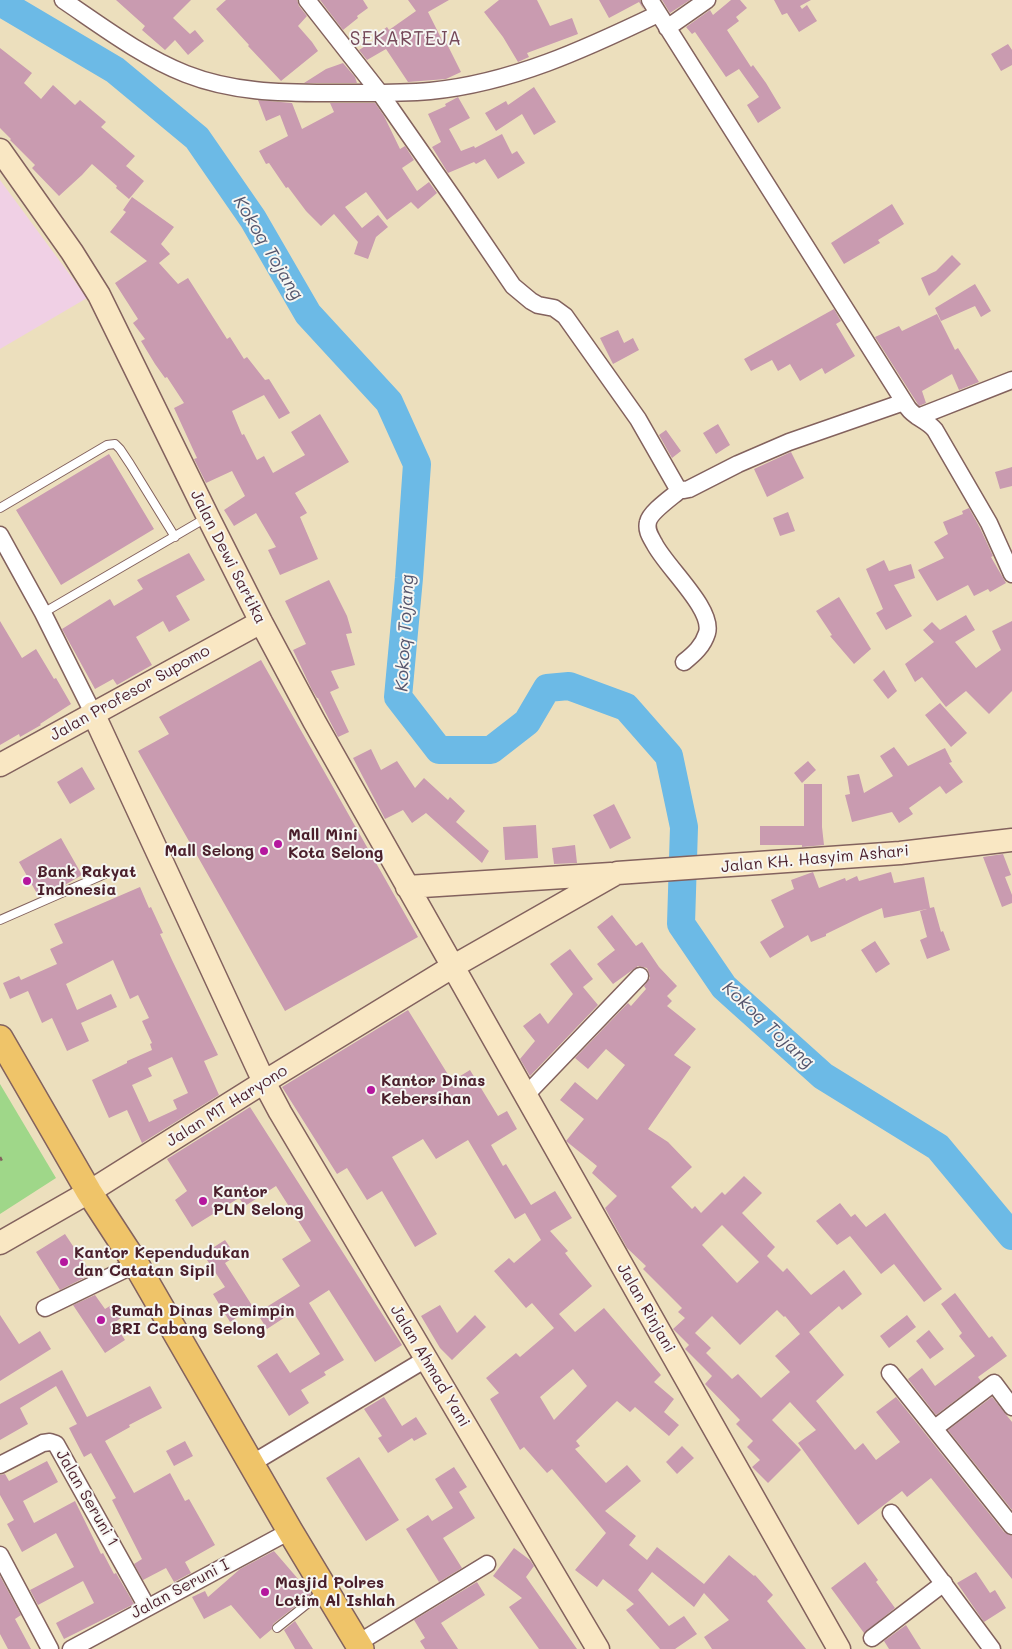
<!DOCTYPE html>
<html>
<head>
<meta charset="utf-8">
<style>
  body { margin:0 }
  canvas { display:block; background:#ecdfbd }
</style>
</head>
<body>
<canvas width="1012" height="1649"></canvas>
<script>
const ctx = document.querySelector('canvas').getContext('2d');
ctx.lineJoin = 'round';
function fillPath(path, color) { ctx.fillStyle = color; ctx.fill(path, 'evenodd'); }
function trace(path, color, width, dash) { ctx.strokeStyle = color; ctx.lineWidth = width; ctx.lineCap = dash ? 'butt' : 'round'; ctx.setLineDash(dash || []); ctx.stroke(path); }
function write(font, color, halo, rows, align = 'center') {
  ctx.font = font + ' Mali,sans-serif'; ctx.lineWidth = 4; ctx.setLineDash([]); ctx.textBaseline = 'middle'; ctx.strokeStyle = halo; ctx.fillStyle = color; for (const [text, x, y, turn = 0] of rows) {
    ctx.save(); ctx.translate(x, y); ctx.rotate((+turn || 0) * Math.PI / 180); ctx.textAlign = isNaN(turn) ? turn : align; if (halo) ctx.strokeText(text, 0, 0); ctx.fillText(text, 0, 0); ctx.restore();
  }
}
fillPath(new Path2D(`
  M0,180L87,298L0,349Z`), '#f0d0e5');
fillPath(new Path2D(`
  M0,1084L56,1178L0,1214Z`), '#9fd789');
trace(new Path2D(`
  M0,2L115,70L197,138L253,219L308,314L389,402L417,464L409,578L398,697L439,750H491L527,722L547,688L569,686L626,707L669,756L684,827L681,924L724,987L823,1076L938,1147L1012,1236`), '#6cbae6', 28);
fillPath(new Path2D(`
  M116,0H191L173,18L190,34L195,30L204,41L188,55L175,40L165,50L142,30L145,26Z
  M226,0H297L299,6L307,16L298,26L312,42L318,51L281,81L248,46L249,45L216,9Z
  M320,0H363L368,8L357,16L358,18L343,30Z
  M408,0H449L428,12L442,40L444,38L461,72L446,79L408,82L386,49L367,60L359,50L378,38L376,35L387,27L389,30L416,11Z
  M499,0H537L550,26L572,18L578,34L527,53L529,57L518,62L503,37L484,12Z
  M599,0H640L644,10L639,2L609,18Z
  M662,0H690L670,13Z
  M731,0H740L747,8L736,17L739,21L727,30L751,67L753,65L766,83L781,108L758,123L747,105L759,97L739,69L726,77L695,32L692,34L686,27L710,10L713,15Z
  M774,0H811L800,6L802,9L807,5L817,21L799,32L787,13L782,15Z
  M1008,44L1012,50V65L1001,71L991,54Z
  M0,48L32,73L24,83L41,99L53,85L75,105L80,100L106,122L101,127L135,156L126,166L144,181L129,199L116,188L117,186L92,164L82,175L59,196L32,168L35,165L10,140L11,139L0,128Z
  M343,63L355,77L357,83H304L326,69Z
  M534,87L556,122L534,135L522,114L496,131L485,113L506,101L508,105Z
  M458,97L470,118L449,129L461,151L474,146L475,148L502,134L512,154L517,151L525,163L498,179L485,159L476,164L474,162L448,173L432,147L441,142L428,114L446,106L445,104Z
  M258,100L292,103L302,129L334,112L330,103H375L384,116L400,149L405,146L414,160L402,168L417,191L429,182L437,193L418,209L411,202L387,220L366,192L345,207L362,228L378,215L388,227L376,237L368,259L354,254L358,242L334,214L321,226L306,211L288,187L286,188L269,163L266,164L259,151L288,136L280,115L266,121Z
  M132,197L174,227L161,244L170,254L159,263L178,284L188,278L227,339L230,337L244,359L247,357L265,380L269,379L290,413L279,419L264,395L232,411L242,435L244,434L257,460L264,456L273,473L305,455L291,432L320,414L349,462L295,493L307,513L300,517L318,559L280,575L268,550L276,547L256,513L234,526L224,510L245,496L232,471L206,483L194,459L197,458L174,408L184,403L167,377L165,378L155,364L141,341L145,339L133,323L138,319L115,283L147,261L110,232L126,212L123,210Z
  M892,204L904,224L878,240L880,243L844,264L831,243Z
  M952,255L961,264L929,296L921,278L936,271Z
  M975,284L991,311L981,317L975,306L941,321L935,308Z
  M834,309L841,321L836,324L855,356L825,374L822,368L800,381L790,364L778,371L772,360L751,371L744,359Z
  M937,314L955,350L958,348L979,382L959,390L952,374L922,391L926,403L919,406L875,337L899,326L902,331Z
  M618,330L624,343L633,338L639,350L613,364L600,338Z
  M718,424L730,445L716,454L703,433Z
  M666,430L681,451L672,458L659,435Z
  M791,452L804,478L767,497L754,469Z
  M109,454L154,529L61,585L16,510Z
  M1012,467V486L1000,489L995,472Z
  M969,508L980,528L993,556L991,557L1006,583L990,592L988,589L974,596L968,585L937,601L918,570L944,558L934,542L948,534L943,522L963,514L962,511Z
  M788,512L795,531L780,536L773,518Z
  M189,553L205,580L176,596L190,620L169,632L163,621L136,637L152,665L117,685L113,679L95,689L62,629L110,599L114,606L143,589L137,580Z
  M884,560L889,571L911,564L915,578L894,585L912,616L886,630L876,613L883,609L866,569Z
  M329,580L347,616L352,633L346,634L355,665L331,671L339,688L330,692L349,732L338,737L318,698H317L312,690L293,650L306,644L285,601Z
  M839,597L871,649L854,664L830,636L832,635L816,611Z
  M966,615L975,630L955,642L976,668L1001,650L992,631L1012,621V691L989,714L966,691L946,707L922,677L915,682L905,664L934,642L923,630L932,622L940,630Z
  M0,621L22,658L36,649L54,679L56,678L71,704L40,724L41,725L20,737L19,734L0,745Z
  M261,660L418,937L285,1011L138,751L169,734L159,717Z
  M884,670L897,691L888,699L873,680Z
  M940,703L967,733L951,747L925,715Z
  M894,747L908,766L945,748L952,762L949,763L963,782L946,794L940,786L909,808L913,814L899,823L892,812L852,822L845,795L850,794L847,776L859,774L864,793L893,776L880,756Z
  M371,749L381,770L397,761L415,788L424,778L448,800L450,797L465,811L456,822L489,851L482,863L426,813L412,823L403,810L385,819L353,758Z
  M808,761L816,770L802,783L794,773Z
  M82,767L95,789L70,804L57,782Z
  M804,784H822V827L824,845L802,847V845H760V826H804Z
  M614,804L631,838L610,849L593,815Z
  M536,825L538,858L505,860L503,827Z
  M61,838L82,875L58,889L39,897L19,862Z
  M575,845L577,863L554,864L552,848Z
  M1003,854L1011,875L1005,877L1012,895V903L1002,907L983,857Z
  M813,872L819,888L845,878L846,881L857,876L859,881L891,872L894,883L924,877L930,908L934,907L941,932L943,931L950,950L927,959L920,940L927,937L920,911L927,909L884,918L882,908L863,916L826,934V936L811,942L808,935L770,958L760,942L784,927L771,900L794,889L791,880Z
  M140,887L149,908L151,907L163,933L160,934L172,960L218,1055L204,1061L219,1095L142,1143L127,1110L109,1118L92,1080L127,1063V1061L152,1050L150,1044L152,1043L142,1021L149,1018L138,995L130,999L113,960L66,984L77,1010L111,994L117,1007L81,1023L89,1041L67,1051L52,1018L42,1023L28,991L10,999L3,983L19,976L21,980L57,964L50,949L63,943L54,924ZM172,1057L188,1093L173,1100L177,1109L149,1122L132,1085L152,1076L148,1068Z
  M612,915L636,946L642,942L659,967L677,986L667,996L672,1001L667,1006L696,1029L674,1055L691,1067L648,1129L668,1142L692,1167L671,1187L692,1209L695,1206L701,1213L722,1192L725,1195L744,1176L762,1193L742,1213L775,1247L767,1256L783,1272L787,1268L811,1295L844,1270L862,1294L842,1310L839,1306L809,1332L844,1375L816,1401L855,1450L863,1443L876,1460L900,1442L876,1412L896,1397L1004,1532L1012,1536V1579L931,1478L907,1497L902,1491L858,1525L798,1443L816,1430L790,1402L772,1420L801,1450L768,1483L752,1467L760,1460L747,1447L753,1441L736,1424L740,1420L705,1384L712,1376L685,1349L689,1345L673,1329L685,1318L678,1312L682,1308L643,1269L646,1266L627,1248L605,1208L617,1196L592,1173L597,1166L566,1141L584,1119L560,1100L575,1082L597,1100L625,1065L606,1049L588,1069L575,1058L628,1003L631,1006L646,989L644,986L650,978L649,973L647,968L638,966L613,984L597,964L615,950L597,927ZM722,1225L759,1262L737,1283L702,1245ZM777,1310L784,1317L785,1316L800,1334L775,1356L790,1372L761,1398L738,1374L732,1379L706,1353L711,1348L695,1333L712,1316L740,1345Z
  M875,941L890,964L876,973L861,950Z
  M570,949L593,979L583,987L598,1005L530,1076L520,1059L535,1041L523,1026L540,1013L548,1024L573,994L550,964Z
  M408,1010L452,1081L470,1070L498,1116L507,1111L517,1129L491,1145L503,1166L506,1164L531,1205L555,1191L572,1218L550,1231L568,1251L565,1253L572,1262L592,1286L559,1314L575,1332L604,1308L661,1375L654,1382L674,1399L664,1412L679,1425L669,1436L635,1407L630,1412L617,1401L576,1441L580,1446L575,1449L606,1483L627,1465L641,1481L605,1511L636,1536L629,1545L647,1560L657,1547L704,1584L729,1555L754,1576L755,1575L773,1595L767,1601L806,1649H712L704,1637L729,1620L704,1593L694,1607L652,1572L638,1590L669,1626L684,1616L697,1634L675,1649H660L626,1610L634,1604L603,1579L597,1587L575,1570L606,1533L552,1469L547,1473L524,1447L520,1450L490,1399L499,1393L486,1378L516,1353L520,1357L554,1328L532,1303L526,1308L494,1271L509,1258L514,1263L541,1240L525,1213L515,1219L468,1140L436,1159L423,1139L392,1157L437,1234L415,1247L382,1191L367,1200L347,1168L337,1174L282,1087ZM573,1369L587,1386L554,1420L540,1397Z
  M250,1107L402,1345L375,1362L329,1290L309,1303L344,1360L324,1372L326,1375L301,1390L309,1403L289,1416L257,1366L277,1353L290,1373L320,1354L293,1312L267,1329L257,1313L300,1286L282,1259L311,1241L276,1186L245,1206L239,1198L192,1227L175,1200L187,1191L167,1159Z
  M840,1203L851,1217L855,1214L866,1227L885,1213L942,1289L924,1302L894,1264L881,1274L850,1236L837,1245L816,1221Z
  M65,1234L91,1273L84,1278L60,1290L36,1252Z
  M225,1240L236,1256L225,1263L253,1307L230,1322L213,1294L225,1287L203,1254Z
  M955,1293L989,1338L992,1336L1007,1356L978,1377L981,1381L936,1415L908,1379L922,1368L935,1386L975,1356L959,1336L962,1333L941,1304Z
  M95,1295L105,1309L113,1304L122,1317L114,1323L125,1340L105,1353L73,1305Z
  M440,1305L457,1333L475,1315L486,1327L452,1360L440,1348L421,1316Z
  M0,1315L19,1344L40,1331L51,1349L0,1381Z
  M907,1315L916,1327L889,1348L880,1336Z
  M929,1330L944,1349L930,1359L916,1341Z
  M62,1370L87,1417L150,1386L162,1408L129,1425L130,1427L105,1441L134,1493L170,1473L185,1501L189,1499L215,1545L185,1562L191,1573L174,1582L166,1568L143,1580L134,1564L142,1559L112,1500L116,1498L91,1453L84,1457L69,1428L77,1424L56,1386L20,1408L28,1424L0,1440V1404Z
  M384,1397L402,1426L416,1417L427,1434L414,1441L412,1438L388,1453L378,1438L382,1436L364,1409Z
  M992,1397L1012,1422V1510L948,1430Z
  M185,1441L193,1456L174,1466L166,1451Z
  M682,1446L694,1458L677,1474L666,1462Z
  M359,1457L399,1520L366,1541L326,1478Z
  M47,1461L58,1482L23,1501L34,1523L75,1501L101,1554L103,1553L114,1574L116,1573L134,1604L64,1639L56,1623L94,1603L83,1581L38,1605L30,1590L74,1567L56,1533L22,1552L7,1524L14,1520L0,1495V1475L5,1474L9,1481Z
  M454,1467L467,1487L459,1492L475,1518L443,1538L462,1568L439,1582L406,1529L428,1515L432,1521L453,1508L435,1479Z
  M514,1548L530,1560L534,1566L526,1577L577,1649H539L509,1607L522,1598L493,1576Z
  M274,1551L311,1594L273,1624L272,1629L260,1639L231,1605L204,1619L192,1597L205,1591L208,1597L240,1569Z
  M865,1562L878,1580L876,1582L895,1608L864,1633L831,1588Z
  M976,1572L990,1593L995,1590L1006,1608L984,1622L957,1583Z
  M0,1576L21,1615L15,1619L31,1649H8L0,1634Z
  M477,1582L485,1595L441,1623L458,1649H425L420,1641L425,1638L414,1620Z
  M295,1621L313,1649H295L284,1630Z
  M906,1625L921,1649H889L884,1641Z`), '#c99bb0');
const lane = new Path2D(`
  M0,508L107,445L115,444L120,449L130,464L175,537
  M43,613L206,518
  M0,920L105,874
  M277,1628L322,1592`);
const street = new Path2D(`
  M63,0C103,27 141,56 186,74C232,92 279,93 328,93C362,93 396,94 430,91C512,83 585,49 658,14
  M307,0L380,93L456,202L513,286L531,301L538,305L554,308L565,316L638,419L678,489L684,490L689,489L738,464L789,442L904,402
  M650,0L908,408C915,418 927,420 935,430L989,523L1012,574
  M667,28L707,0
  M918,417L1012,380
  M680,490C672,497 650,512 648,522C646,530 650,536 654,543C665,566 714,609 707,633C703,646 694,654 684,662
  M0,535L43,613L93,713
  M525,1096L640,976
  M45,1308L136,1264
  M890,1373L1012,1526
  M935,1428L994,1383L1012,1407
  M251,1464L426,1359
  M0,1465L43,1443L50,1442L56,1444L147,1607
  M891,1513L992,1649
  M0,1555L50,1649
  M872,1638L944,1583
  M358,1643L487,1564
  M71,1649L290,1531`);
const secondary = new Path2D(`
  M0,150L72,252L99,295L208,517L261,622L314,721L839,1649
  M93,713L264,1082L280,1112L598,1649
  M0,765L261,622
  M407,887L611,874
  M0,1243L89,1192L264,1082L452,967L617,873L900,853L1012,840`);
const primary = new Path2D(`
  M0,1038L89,1192L136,1264L290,1531L361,1649`);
trace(lane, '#83625e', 10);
trace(street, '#83625e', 19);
trace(secondary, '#83625e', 25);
trace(primary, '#83625e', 28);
trace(new Path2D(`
  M0,1157L2,1161L0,1163`), '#83625e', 2.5, [4, 4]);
trace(lane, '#fff', 8);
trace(street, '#fff', 16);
trace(secondary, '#f9e7c3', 22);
trace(primary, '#efc469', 25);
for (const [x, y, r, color] of [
  [278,844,5,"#b5179e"],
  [264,851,5,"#b5179e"],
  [27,881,5,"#b5179e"],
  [371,1090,5,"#b5179e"],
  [203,1201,5,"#b5179e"],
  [64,1262,5,"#b5179e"],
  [101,1320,5,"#b5179e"],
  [265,1592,5,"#b5179e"]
]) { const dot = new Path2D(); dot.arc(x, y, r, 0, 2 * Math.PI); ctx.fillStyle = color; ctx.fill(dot); trace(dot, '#f6f6f2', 2); }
write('16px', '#4a1f2b', '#f6f6f2', [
  ["Jalan Dewi Sartika",228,557,63],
  ["Jalan Profesor Supomo",130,693,-29],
  ["Jalan KH. Hasyim Ashari",815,859,-5],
  ["Jalan MT Haryono",227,1106,-32],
  ["Jalan Rinjani",646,1308,60],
  ["Jalan Ahmad Yani",430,1366,59],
  ["Jalan Seruni 1",87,1498,60],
  ["Jalan Seruni I",180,1589,-28]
]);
write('bold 16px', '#4a1f2b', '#f6f6f2', [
  ["Mall Mini",288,835],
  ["Kota Selong",288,853],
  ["Mall Selong",254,851,"right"],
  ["Bank Rakyat",37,872],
  ["Indonesia",37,890],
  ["Kantor Dinas",381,1081],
  ["Kebersihan",381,1099],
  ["Kantor",213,1192],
  ["PLN Selong",213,1210],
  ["Kantor Kependudukan",74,1253],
  ["dan Catatan Sipil",74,1271],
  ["Rumah Dinas Pemimpin",111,1311],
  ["BRI Cabang Selong",111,1329],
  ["Masjid Polres",275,1583],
  ["Lotim Al Ishlah",275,1601]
], 'left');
write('italic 18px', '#56556c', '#f6f6f2', [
  ["Kokoq Tojang",268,248,59],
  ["Kokoq Tojang",405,633,-87],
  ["Kokoq Tojang",768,1025,43]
]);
ctx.letterSpacing = '1px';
write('19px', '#764a5a', '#f6f6f2', [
  ["SEKARTEJA",406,39]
]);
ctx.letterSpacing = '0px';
</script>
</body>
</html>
